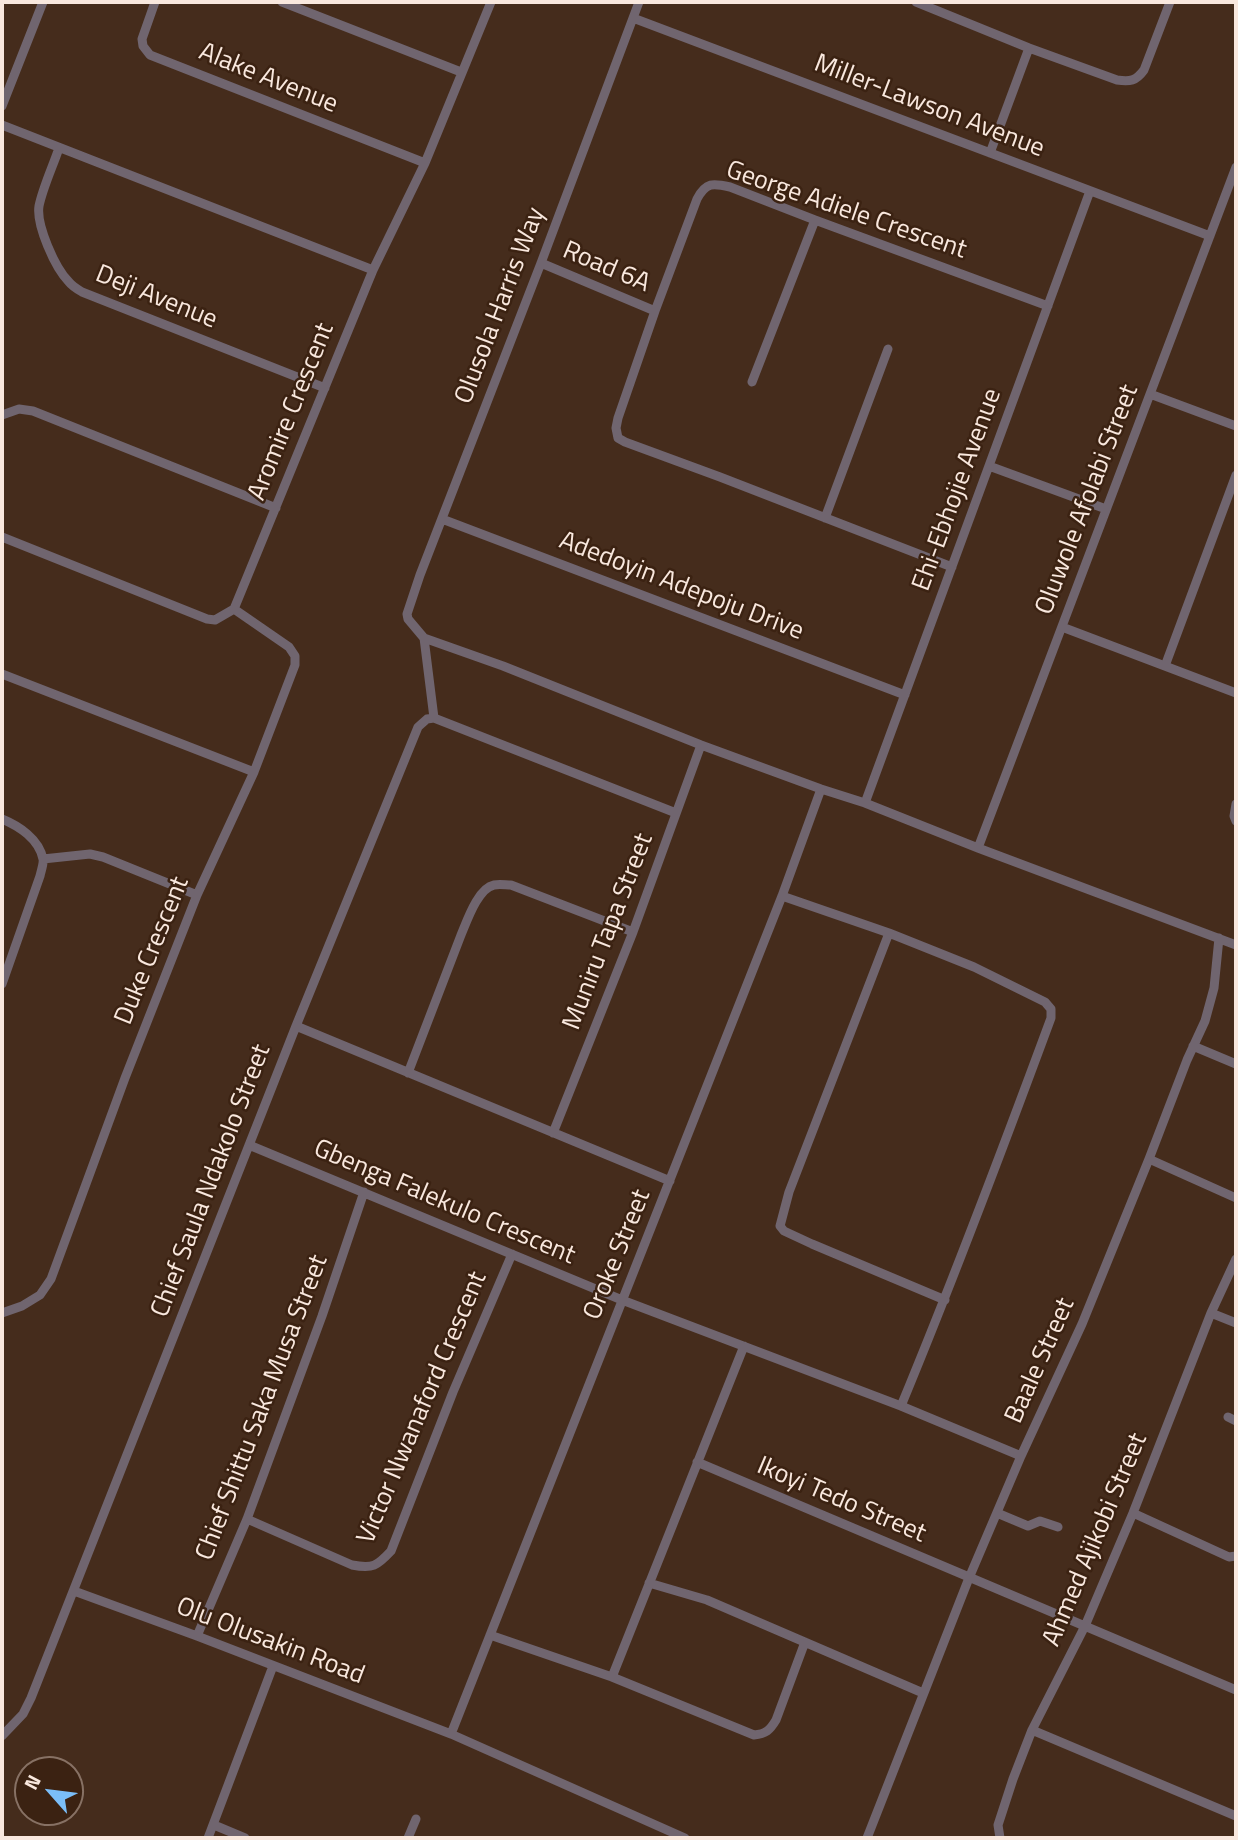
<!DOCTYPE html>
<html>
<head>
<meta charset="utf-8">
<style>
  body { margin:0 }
  #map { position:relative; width:1238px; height:1840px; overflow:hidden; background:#452c1c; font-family:"Titillium Web",sans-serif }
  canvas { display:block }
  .frame { position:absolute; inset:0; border:4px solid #f9e8de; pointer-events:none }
  .north { position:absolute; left:14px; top:1756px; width:70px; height:70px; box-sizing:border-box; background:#3b2212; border:2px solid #877164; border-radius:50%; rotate:298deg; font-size:19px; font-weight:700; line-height:28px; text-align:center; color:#f9e8de }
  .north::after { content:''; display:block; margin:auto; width:24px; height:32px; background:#7bbef8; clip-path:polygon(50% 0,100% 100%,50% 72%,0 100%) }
</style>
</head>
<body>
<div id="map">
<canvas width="1238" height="1840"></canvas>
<div class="frame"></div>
<div class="north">N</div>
</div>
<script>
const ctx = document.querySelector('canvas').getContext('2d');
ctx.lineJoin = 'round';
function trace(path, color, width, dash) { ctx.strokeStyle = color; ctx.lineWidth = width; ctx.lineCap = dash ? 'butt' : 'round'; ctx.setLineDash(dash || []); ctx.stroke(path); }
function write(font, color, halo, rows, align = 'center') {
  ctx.font = font + ' "Titillium Web",sans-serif'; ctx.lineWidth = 5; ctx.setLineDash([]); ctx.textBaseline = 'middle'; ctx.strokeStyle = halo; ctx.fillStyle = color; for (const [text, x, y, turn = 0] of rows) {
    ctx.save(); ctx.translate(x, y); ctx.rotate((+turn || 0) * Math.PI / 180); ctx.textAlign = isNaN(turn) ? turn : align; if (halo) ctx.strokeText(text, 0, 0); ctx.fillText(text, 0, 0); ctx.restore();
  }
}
trace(new Path2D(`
  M155,2L142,39L143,46L150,55L425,163
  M282,2L461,72
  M639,2L541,263L420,575L407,614L408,619L424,638L503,666L701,745L821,789L865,803L978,848L1236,945
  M916,2L1029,48L1117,80C1130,82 1136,81 1144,70L1170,2
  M633,18L1210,236
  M2,106L43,2
  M2,125L373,270
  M59,148C53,166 43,187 39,206C36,225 55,268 69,282C72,286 77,289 82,292L325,388
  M990,153L1029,48
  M541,263L655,311
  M752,382L815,220
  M1150,394L1236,426
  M2,415L19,409L33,411L276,508
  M989,466L1106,509
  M825,518L888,349
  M442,519L905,695
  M2,537L207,619L215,620L234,609L373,270L425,163L491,2
  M952,567L720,477L625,442L618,438L616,428L618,418L655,311L697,199C706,182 713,183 730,187L815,220L1048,306
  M1062,627L1236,693
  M1165,666L1236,475
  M2,674L254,772
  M434,718L676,813
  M865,803L1090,191
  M1236,804L1234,816L1236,821
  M2,819C19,826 39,839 43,859C44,863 41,871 40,876L2,984
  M978,848L1236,167
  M43,859L90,854L103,857L197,895
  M782,896L889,933L789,1192L780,1226L784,1231L812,1244L945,1300
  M889,933L974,967L1045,1002L1051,1009V1018C1003,1148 954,1278 901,1406
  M296,1026L670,1181
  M1193,1046L1236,1064
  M408,1073L461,935C467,921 478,888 494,885C499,884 506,885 511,885L633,932
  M553,1133L633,932L701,745
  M249,1145L622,1300L901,1406L1021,1456
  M1149,1159L1236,1198
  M2,1313L22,1306L40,1295L51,1279L125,1078L197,895L254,772L295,665V656L289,647L234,609
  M1211,1313L1236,1323
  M1228,1417L1236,1421
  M697,1462L1236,1690
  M997,1513L1028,1526L1040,1521L1058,1527
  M1133,1513L1229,1557L1236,1556
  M247,1519L352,1565C373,1569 377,1566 391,1551L453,1392L512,1254
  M649,1583L707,1600L923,1693
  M74,1591L197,1636L451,1734L685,1838
  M490,1635L612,1677L744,1346
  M197,1636L247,1519L322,1316L364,1192
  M612,1677L754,1735C766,1734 770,1730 776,1720L805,1642
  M1032,1730L1236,1816
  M451,1734L782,896L821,789
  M2,1736L23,1714L31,1698L296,1026L418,727L427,719L434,718L424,638
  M214,1825L245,1838
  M208,1838L273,1666
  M408,1838L416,1819
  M867,1838L969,1578L1021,1456L1082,1324L1149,1159L1187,1060L1205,1021L1214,988L1219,938
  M1000,1838L998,1825L1013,1779L1032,1730L1085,1626L1133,1513L1211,1313L1236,1259`), '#70656f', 9);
write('26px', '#f9e8de', '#3b2212', [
  ["Alake Avenue",268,79,22],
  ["Miller-Lawson Avenue",929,107,21],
  ["George Adiele Crescent",846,211,19],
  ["Road 6A",606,268,23],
  ["Deji Avenue",156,298,22],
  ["Olusola Harris Way",501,306,-69],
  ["Aromire Crescent",292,412,-68],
  ["Ehi-Ebhojie Avenue",958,490,-70],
  ["Oluwole Afolabi Street",1088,500,-69],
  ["Adedoyin Adepoju Drive",681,587,21],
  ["Muniru Tapa Street",609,932,-69],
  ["Duke Crescent",153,951,-68],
  ["Chief Saula Ndakolo Street",212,1181,-69],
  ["Gbenga Falekulo Crescent",444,1203,23],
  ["Oroke Street",618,1255,-68],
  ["Baale Street",1041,1361,-66],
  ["Chief Shittu Saka Musa Street",263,1408,-69],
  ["Victor Nwanaford Crescent",423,1408,-67],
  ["Ikoyi Tedo Street",841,1501,23],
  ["Ahmed Ajikobi Street",1096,1540,-67],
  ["Olu Olusakin Road",270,1642,21]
]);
</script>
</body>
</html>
